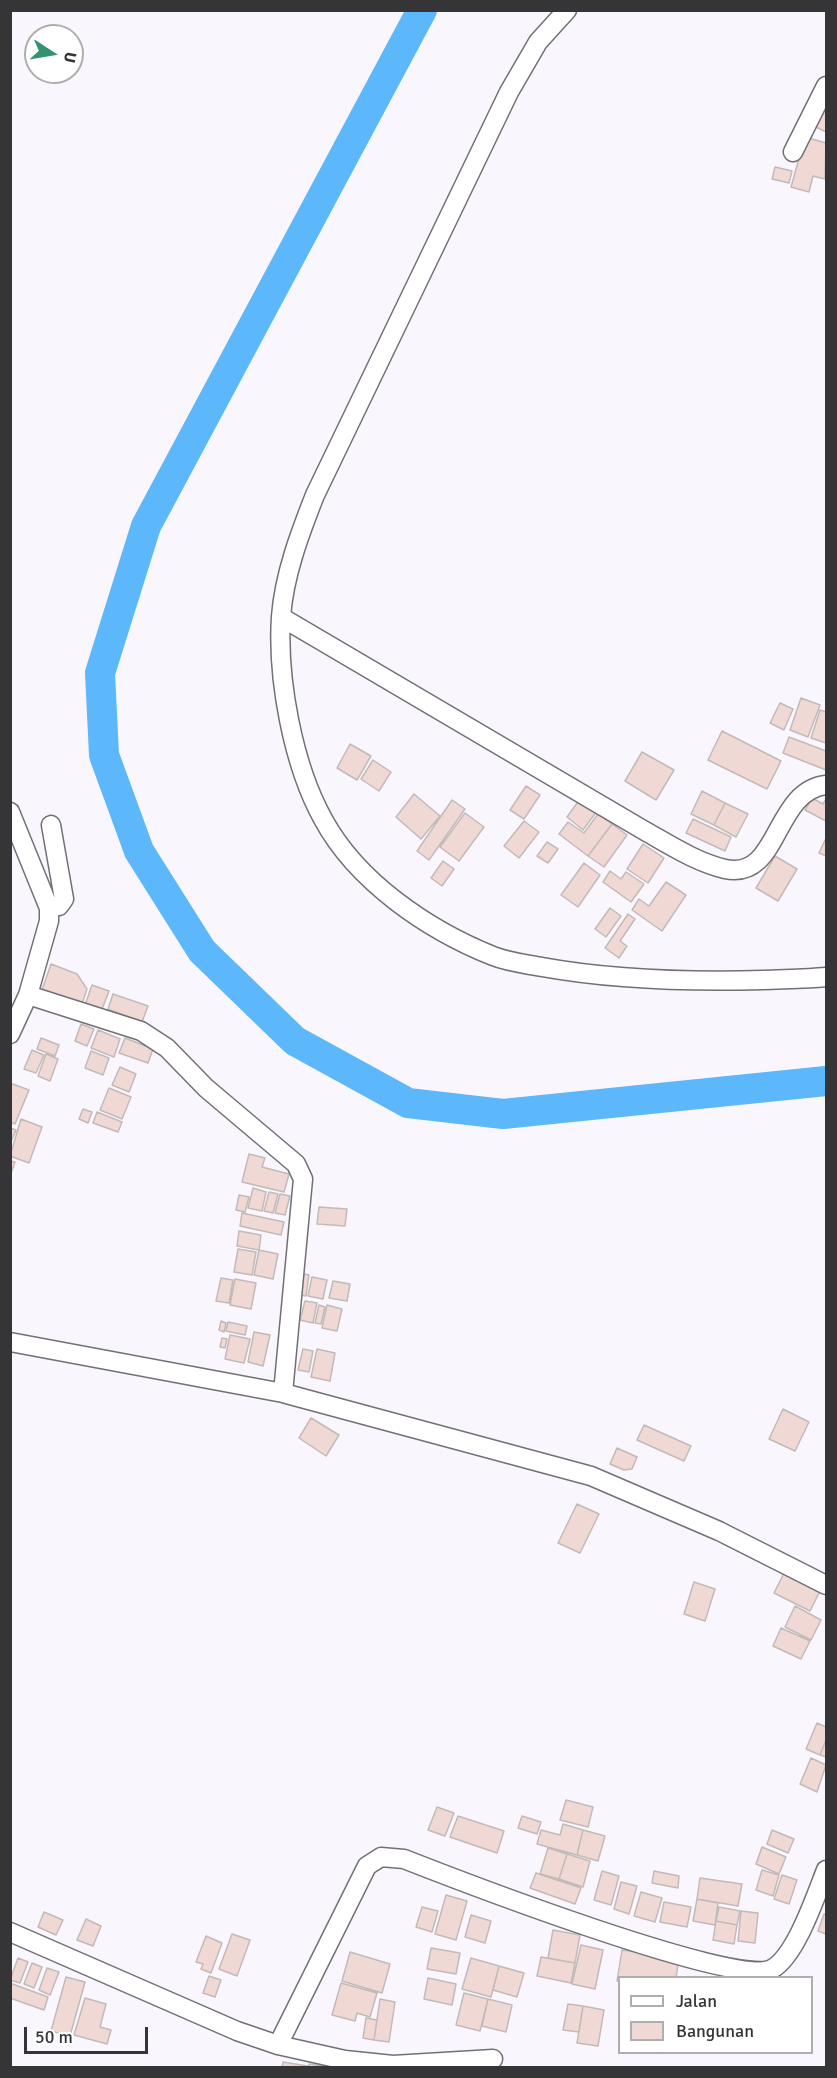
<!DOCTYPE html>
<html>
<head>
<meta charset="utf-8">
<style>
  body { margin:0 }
  #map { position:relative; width:837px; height:2078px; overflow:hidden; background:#f9f7fd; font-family:Signika,sans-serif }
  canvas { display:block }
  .frame { position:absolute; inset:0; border:12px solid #353437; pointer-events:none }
  .legend { position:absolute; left:618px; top:1976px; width:195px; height:78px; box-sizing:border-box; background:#fff; border:2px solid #aeaeaf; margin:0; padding:8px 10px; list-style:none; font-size:18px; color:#353437 }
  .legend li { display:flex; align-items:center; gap:12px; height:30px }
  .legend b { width:30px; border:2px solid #aeaeaf }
  .north { position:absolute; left:24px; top:24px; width:60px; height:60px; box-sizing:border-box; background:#fff; border:2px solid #aeaeaf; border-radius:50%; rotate:102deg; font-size:16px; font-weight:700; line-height:24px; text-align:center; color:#353437 }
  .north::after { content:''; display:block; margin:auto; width:21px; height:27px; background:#32936d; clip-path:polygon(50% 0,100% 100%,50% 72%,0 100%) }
  .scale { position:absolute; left:24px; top:2027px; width:124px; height:27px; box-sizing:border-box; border:3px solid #353437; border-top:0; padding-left:8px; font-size:18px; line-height:21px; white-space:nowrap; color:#353437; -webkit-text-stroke:4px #fff; paint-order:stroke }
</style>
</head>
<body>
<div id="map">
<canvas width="837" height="2078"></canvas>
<div class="frame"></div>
<ul class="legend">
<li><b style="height:8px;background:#fff"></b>Jalan</li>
<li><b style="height:16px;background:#f0d9d5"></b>Bangunan</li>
</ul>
<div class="north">U</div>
<div class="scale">50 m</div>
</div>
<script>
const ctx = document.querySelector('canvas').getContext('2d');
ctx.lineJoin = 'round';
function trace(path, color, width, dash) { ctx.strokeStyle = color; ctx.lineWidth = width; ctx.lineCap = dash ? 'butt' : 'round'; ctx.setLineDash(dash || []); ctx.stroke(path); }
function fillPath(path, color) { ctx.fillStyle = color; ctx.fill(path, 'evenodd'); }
trace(new Path2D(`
  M422,10L146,526L100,673L104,755L139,851L202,951L295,1041L408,1103L503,1114L826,1081`), '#5cb8fb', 30);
const building = new Path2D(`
  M824,107L826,108V132L816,127Z
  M805,137L826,143L825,179L813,176L809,192L791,187Z
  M775,167L792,171L789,183L772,179Z
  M801,698L820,705L808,737L790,730Z
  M780,703L793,709L784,730L770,723Z
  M820,710L826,712V743L811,738Z
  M722,731L781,761L767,789L708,760Z
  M789,737L826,751V770L783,753Z
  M350,744L371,756L357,780L337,768Z
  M642,752L674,770L656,800L625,781Z
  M373,760L391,772L379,791L361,779Z
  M526,786L540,795L524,819L510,810Z
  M702,791L725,803L714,825L691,814Z
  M414,794L440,816L421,839L396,817Z
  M812,798L823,804L826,799V821L805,810Z
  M580,799L597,811L583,830L567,817Z
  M452,800L465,809L429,860L417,851Z
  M725,803L748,814L736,837L714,825Z
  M465,813L484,827L459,861L440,847Z
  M598,814L612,824L588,856L559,834L568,822L584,833Z
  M693,819L731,837L725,851L686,833Z
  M524,821L539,832L519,858L504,846Z
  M612,824L627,835L604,867L588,856Z
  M826,838V856L819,853Z
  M547,842L558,849L548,863L537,856Z
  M643,844L664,858L648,883L627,869Z
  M775,856L797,869L778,901L756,888Z
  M443,861L454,869L442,886L431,878Z
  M584,863L600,875L578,907L561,895Z
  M610,871L621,879L626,872L644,884L631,902L603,882Z
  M666,882L686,895L662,931L632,910L639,899L649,906Z
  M610,908L621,916L606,937L595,929Z
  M628,914L635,919L620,941L627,946L619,958L605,948Z
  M51,964L77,974L87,989L81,1007L41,993Z
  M92,985L109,991L101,1012L85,1005Z
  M113,994L148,1006L142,1022L108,1009Z
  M81,1024L94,1029L87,1046L75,1041Z
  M98,1030L120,1039L114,1057L91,1048Z
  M41,1038L59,1045L55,1056L37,1049Z
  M125,1038L153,1049L148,1063L119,1053Z
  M32,1050L44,1055L36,1073L24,1069Z
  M91,1051L109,1058L103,1075L85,1068Z
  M46,1054L58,1059L50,1081L38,1076Z
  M120,1067L136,1074L129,1092L112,1085Z
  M10,1083L29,1090L15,1124L10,1122Z
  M109,1088L131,1097L122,1119L100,1110Z
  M83,1109L92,1112L88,1123L79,1119Z
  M97,1112L122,1122L118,1132L93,1123Z
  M21,1119L42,1127L29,1163L10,1156Z
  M10,1128L16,1130L10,1144Z
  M249,1154L265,1158L262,1167L289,1174L284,1192L242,1182Z
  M10,1161L15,1162L10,1176Z
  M253,1188L266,1192L262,1211L248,1208Z
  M269,1192L278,1194L273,1213L264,1211Z
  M280,1194L290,1196L285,1215L275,1213Z
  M239,1195L249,1197L245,1212L236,1210Z
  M319,1207L347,1209L345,1226L317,1224Z
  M242,1213L284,1222L281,1235L240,1226Z
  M239,1231L261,1235L259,1250L237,1246Z
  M238,1249L256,1252L252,1275L234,1272Z
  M259,1250L278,1254L273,1279L254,1275Z
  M304,1274L309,1275L306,1296L300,1295Z
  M312,1277L327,1280L323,1299L308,1296Z
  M221,1278L233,1280L229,1303L216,1301Z
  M235,1279L256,1283L251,1309L230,1305Z
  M333,1281L350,1284L347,1301L329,1298Z
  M305,1301L317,1303L313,1323L300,1320Z
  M319,1305L325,1307L321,1324L315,1323Z
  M327,1305L342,1309L337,1331L322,1328Z
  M221,1321L226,1323L224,1332L219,1330Z
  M228,1322L247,1326L245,1335L226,1331Z
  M254,1332L270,1335L263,1366L248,1362Z
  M230,1335L250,1339L244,1363L225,1359Z
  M222,1338L227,1339L225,1348L220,1347Z
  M303,1349L313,1351L309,1372L298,1370Z
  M317,1349L335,1353L330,1381L311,1377Z
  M783,1409L809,1422L795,1451L769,1439Z
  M311,1418L339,1435L326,1456L299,1438Z
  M644,1425L691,1446L684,1461L637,1440Z
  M617,1448L637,1457L632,1469L624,1470L610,1464Z
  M577,1504L599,1514L580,1553L558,1543Z
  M785,1571L821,1589L810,1611L774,1593Z
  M694,1582L715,1589L705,1621L684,1614Z
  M795,1606L821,1620L811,1640L785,1627Z
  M781,1628L810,1641L801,1659L773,1646Z
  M817,1723L826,1727V1740L820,1755L806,1749Z
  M826,1740V1757L820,1755Z
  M811,1758L826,1765L817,1792L800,1784Z
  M566,1800L593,1807L588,1827L560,1820Z
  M437,1807L454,1813L445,1836L428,1830Z
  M458,1816L504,1831L497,1853L450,1837Z
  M522,1816L541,1822L537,1834L518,1828Z
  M563,1824L583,1830L577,1855L537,1844L541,1830L560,1835Z
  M583,1830L605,1836L598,1861L577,1855Z
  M772,1830L794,1839L788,1853L767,1844Z
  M762,1847L786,1857L779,1874L756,1864Z
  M548,1848L567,1854L559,1879L540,1874Z
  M567,1854L590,1861L583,1887L559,1879Z
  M762,1870L779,1875L773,1896L756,1890Z
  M602,1871L619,1876L611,1905L594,1900Z
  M654,1871L679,1876L678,1888L652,1883Z
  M536,1873L581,1888L575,1904L530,1888Z
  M782,1875L797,1880L789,1904L774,1899Z
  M700,1878L742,1884L738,1906L697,1899Z
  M621,1882L637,1886L629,1914L614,1909Z
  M641,1892L662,1898L655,1922L634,1916Z
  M446,1895L467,1901L456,1940L435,1934Z
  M697,1899L718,1903L715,1925L693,1921Z
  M664,1902L691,1907L687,1927L660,1922Z
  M422,1907L438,1911L432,1932L416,1927Z
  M719,1907L740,1911L737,1925L716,1921Z
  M741,1911L758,1913L755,1943L738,1941Z
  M44,1912L63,1920L56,1935L38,1927Z
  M824,1914L826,1915V1934L818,1931Z
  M471,1915L491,1921L485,1943L465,1937Z
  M86,1919L101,1926L93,1946L77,1940Z
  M716,1921L737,1925L734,1944L713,1940Z
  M553,1930L580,1935L575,1963L548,1958Z
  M232,1934L250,1940L237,1976L219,1969Z
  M206,1936L222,1943L211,1973L201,1969L203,1964L196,1962Z
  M581,1945L603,1950L595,1989L572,1984Z
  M431,1948L460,1953L456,1974L427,1969Z
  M622,1950L679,1958L676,1978H620V1981H617Z
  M350,1952L390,1964L382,1993L342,1981Z
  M541,1957L575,1963L571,1983L537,1976Z
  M18,1958L28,1962L20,1983L10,1980Z
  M471,1958L499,1966L491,1997L462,1989Z
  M32,1963L42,1967L34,1988L24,1984Z
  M499,1966L524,1973L517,1997L493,1990Z
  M47,1968L59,1972L50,1995L39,1990Z
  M209,1976L221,1980L215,1997L203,1993Z
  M66,1977L85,1982L70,2036L51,2031Z
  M428,1978L456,1984L452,2005L424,1999Z
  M10,1983L48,1997L44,2010L10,1998Z
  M341,1983L377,1993L370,2017L357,2013L355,2021L332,2015Z
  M464,1993L488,1999L480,2031L456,2025Z
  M85,1998L106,2004L100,2027L111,2030L107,2044L74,2035Z
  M380,1999L395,2002L389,2042L374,2040Z
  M488,1999L512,2005L506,2032L482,2026Z
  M568,2004L583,2006L579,2032L563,2030Z
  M583,2006L604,2010L598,2046L577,2043Z
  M366,2018L377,2020L374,2040L363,2038Z
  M283,2062L308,2066V2068H282Z
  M309,2064L328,2067V2068H309Z`);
fillPath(building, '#f0d9d5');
trace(building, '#c2bab9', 1.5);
const street = new Path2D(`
  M567,10L538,42L509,92L315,495C300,533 284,575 281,617C277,679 293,765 323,819C357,882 428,930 493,956C508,962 526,964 542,967C614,980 690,982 763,980C784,979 806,979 826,977
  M793,152L826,86
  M281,617L645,831C670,845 696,862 725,869C780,881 773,791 826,785
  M10,812L49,908V921L28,995L10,1034
  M49,908L59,906L64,899L51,825
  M28,995L141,1031L167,1048L206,1088L296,1164L303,1179L283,1393
  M10,1342L283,1393L591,1476L719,1531L826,1585
  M10,1932L237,2031L278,2045L367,1866L381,1857L404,1859C455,1879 737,1988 772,1969C796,1956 816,1895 826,1870
  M278,2045L345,2060L393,2065L493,2059`);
trace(street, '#727076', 21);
trace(street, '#fff', 18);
</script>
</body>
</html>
